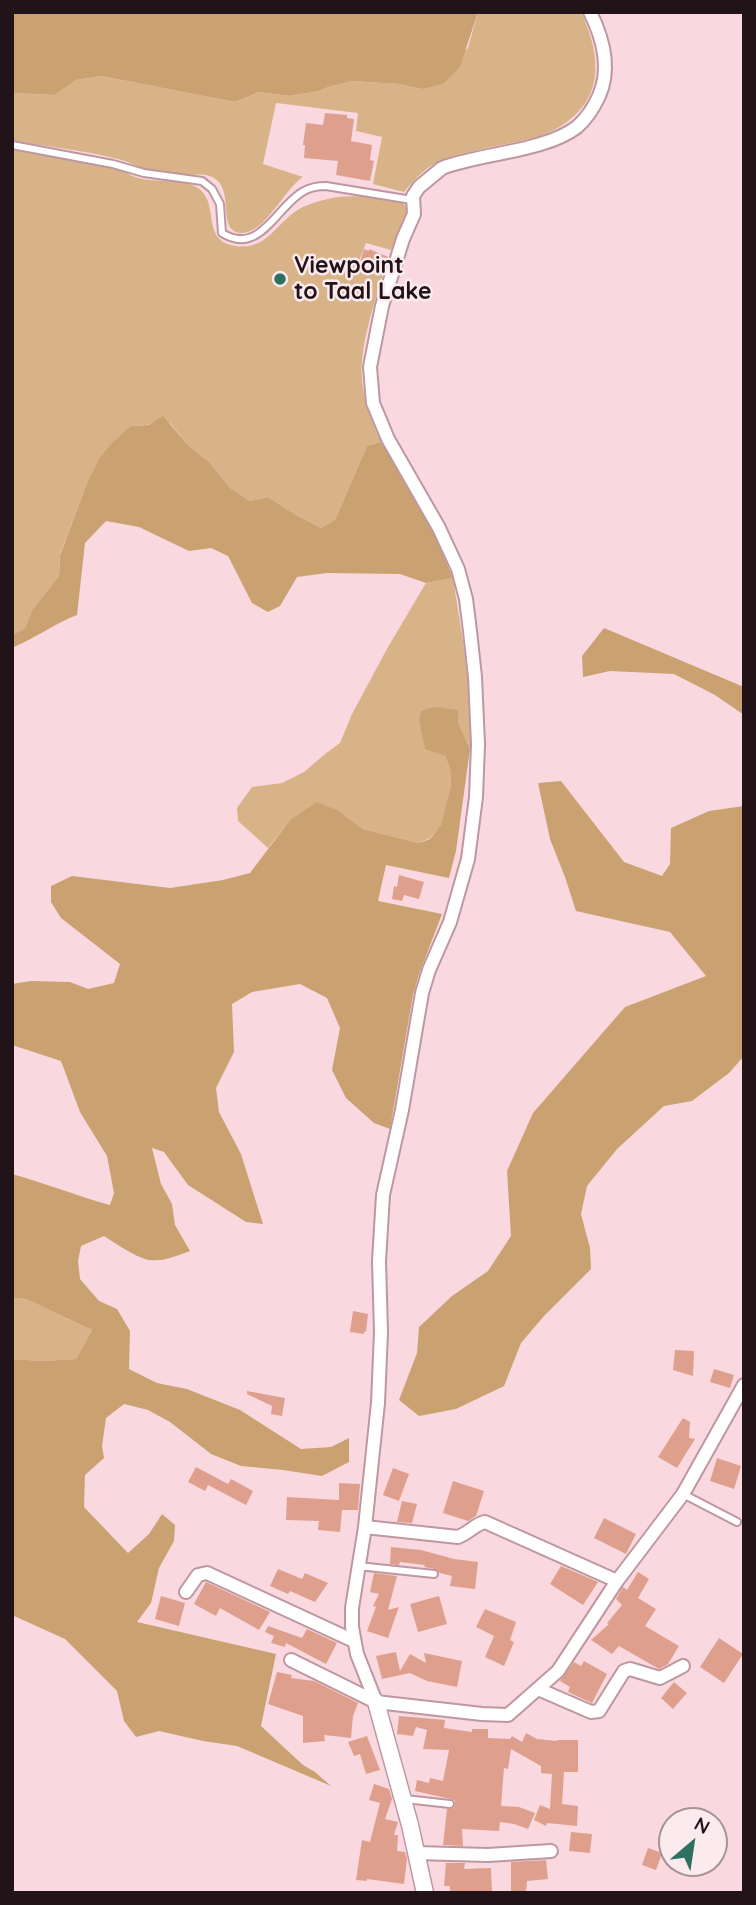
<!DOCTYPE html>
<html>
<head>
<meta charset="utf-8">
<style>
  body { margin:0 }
  #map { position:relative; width:756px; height:1905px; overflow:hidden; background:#fad8df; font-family:Quicksand,sans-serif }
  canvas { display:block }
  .frame { position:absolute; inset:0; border:14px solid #211317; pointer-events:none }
  .north { position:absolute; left:658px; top:1807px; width:70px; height:70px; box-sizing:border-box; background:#fbeaee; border:2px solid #a49498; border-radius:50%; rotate:29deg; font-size:19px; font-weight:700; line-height:28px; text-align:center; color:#211317 }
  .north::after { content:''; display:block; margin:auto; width:24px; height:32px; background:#2e7061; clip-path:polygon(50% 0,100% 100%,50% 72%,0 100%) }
</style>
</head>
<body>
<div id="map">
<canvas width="756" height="1905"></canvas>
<div class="frame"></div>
<div class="north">N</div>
</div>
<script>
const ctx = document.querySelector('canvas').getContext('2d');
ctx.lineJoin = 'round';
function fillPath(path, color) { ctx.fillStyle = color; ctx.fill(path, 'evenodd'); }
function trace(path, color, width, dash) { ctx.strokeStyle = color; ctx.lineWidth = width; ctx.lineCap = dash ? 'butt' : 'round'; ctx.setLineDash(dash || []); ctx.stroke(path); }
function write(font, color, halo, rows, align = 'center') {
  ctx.font = font + ' Quicksand,sans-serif'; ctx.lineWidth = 5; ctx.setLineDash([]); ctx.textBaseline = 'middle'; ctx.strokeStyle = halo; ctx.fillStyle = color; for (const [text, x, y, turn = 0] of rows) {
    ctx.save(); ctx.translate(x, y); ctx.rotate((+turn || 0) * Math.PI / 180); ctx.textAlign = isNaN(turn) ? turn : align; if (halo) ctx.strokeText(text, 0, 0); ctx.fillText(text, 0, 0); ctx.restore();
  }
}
fillPath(new Path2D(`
  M478,12H581C605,64 603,108 546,134C538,138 528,139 520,141C494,147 466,151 441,161C426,166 414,180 404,192L373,184L382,137L356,131L358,113L276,103L263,164L303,177C284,189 265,234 241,233C215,231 237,189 212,177C204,173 194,175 185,175C175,175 163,173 153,171C141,169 130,162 118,159C84,150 47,147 12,140V93L53,95L76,80L101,76L235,102L259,92L289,96L319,91L328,87L352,81L399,84L421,89L468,48Z
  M12,149L122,169C140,187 172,176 194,186C222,199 200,237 231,245C268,254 276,220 303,207C338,192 368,195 403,203L406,206L407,212L391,250L366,243L357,266L383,274C374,304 359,349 362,380C364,402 372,423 381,442L367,446L335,520L321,528L296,515L268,497L250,501L230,488L210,463L188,445L170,423L131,426L86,486L60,554L59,576L32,610L25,628L12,635Z
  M453,578C461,631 474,696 470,749L457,723L435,707L427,710L419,722L425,748L445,756L450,769L451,785L441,826L430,838L419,843L363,829L339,811L290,820L268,848L238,821L237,808L252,787L282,783L304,772L325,754L340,743L352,714L388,647L426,583Z
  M12,1298L26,1299L92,1330L76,1359L42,1361L12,1359Z`), '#d8b387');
fillPath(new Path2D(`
  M12,12H478L460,67L443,84L421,89L399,84L352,81L328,87L319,91L289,96L259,92L235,102L101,76L76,80L54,95L12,93Z
  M163,416L188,445L210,463L230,488L250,501L268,497L296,515L321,528L335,520L367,446L381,442L433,532L453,578L426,583L400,574L327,573L297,577L280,606L268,612L252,603L228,556L211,548L189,551L139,527L106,521L85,543L77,615C54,624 35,638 12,648V635L25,628L32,610L59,576L60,555L86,486L99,459L112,443L131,426L149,425Z
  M604,628L744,687V715L715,695L674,674L610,671L583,677L582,656Z
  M434,707L458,710V723L470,749L456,851L449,878L386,865L378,901L442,914L419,974L413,995L390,1129L374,1123L346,1098L332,1070L340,1028L327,998L300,984L252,992L232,1004L234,1052L216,1088L219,1112L241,1154L263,1224L246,1222L188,1185L164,1152L152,1148L161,1184L172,1204L175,1225L190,1251C178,1255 164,1262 150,1260C138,1259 115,1243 104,1236L81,1246L78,1261L80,1279L99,1301L117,1309L130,1331L129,1369L157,1383L187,1389L240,1410L301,1449L331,1447L349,1438V1462L322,1476L283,1470L241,1466L211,1454L170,1422L148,1410L124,1404L106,1418L102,1446L104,1458L85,1475L84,1507L128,1553L149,1534L162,1514L175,1525L174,1541L159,1568L151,1603L137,1622L276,1654L261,1726L303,1765L315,1772L331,1786L237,1746L203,1741L159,1731L136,1737L124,1721L117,1691L65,1639L12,1615V1359L42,1361L76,1359L92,1330L26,1299L12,1298V1174C45,1183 77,1196 110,1205L114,1193L107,1156L80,1112L61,1061L12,1045V984L31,981L70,982L88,989L114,983L120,964L61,918L51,902V886L72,876L170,888L223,880L250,873L290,820L317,802L339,811L363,829L419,843L430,839L441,825L451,785L450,769L445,756L425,749L419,722L421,711Z
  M561,781L624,862L662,876L670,864L671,828L709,811L744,806V1056L729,1073L692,1101L664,1106L617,1149L587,1186L581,1214L590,1248L591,1269L544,1316L521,1343L504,1386L456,1409L419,1416L399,1400L417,1353L419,1327L452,1296L488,1271L511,1236L507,1171L533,1113L625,1007L706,976L670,932L576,911L565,877L550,839L538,783Z`), '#caa271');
fillPath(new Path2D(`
  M325,113L347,115V118L354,119L351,141L372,145L370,160L374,161L370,181L336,175L338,161L304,158L305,145H303L306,123L323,125Z
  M364,249L369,251V249L388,257L385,269L381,267L380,269L360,262Z
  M399,875L424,882L419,899L404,895L402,901L392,899L394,886L397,887Z
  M353,1311L368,1314L366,1332L364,1331V1334L350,1332Z
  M675,1350L694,1351L693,1376L673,1370Z
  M714,1369L734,1375L730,1388L710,1382Z
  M247,1391L285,1398L282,1416L271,1414L272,1406L247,1394Z
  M683,1418L690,1422L689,1438L695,1439L677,1468L658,1457Z
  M717,1458L741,1466L734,1489L710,1481Z
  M196,1467L228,1484L231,1479L253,1491L246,1505L208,1485L205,1491L188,1482Z
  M393,1468L409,1474L399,1501L383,1495Z
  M453,1481L484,1491L476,1516L468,1521L443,1513Z
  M339,1483L360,1484L358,1510H342L340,1532L318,1530L319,1521L286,1520L287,1497L339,1500Z
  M402,1501L417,1504L412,1523L397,1522Z
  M604,1518L636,1534L626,1554L594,1538Z
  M391,1547L421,1550L454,1559L478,1562L475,1589L450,1586L452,1576L440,1573L435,1569L424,1567L425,1565L400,1562L399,1565L390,1564Z
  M561,1566L598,1582L583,1605L550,1584Z
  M278,1569L302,1579L305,1573L328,1583L315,1602L290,1591L288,1594L270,1586Z
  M638,1572L649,1579L638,1598L656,1609L645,1626L679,1646L668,1664L659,1669L619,1646L612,1654L591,1640L609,1624L607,1623L622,1605L616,1599L623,1587L627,1590Z
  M374,1573L397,1576L388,1610L399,1607L388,1638L367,1631L376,1607L373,1606L379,1594L370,1592Z
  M206,1582L270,1612L259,1630L220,1608L216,1616L194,1604Z
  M161,1596L185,1603L179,1626L155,1619Z
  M439,1596L447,1624L418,1632L410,1604Z
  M485,1609L516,1622L510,1640L514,1642L504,1666L485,1657L494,1636L476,1627Z
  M268,1626L302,1638L307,1629L337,1643L326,1664L286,1643L285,1647L271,1643L274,1636L265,1632Z
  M719,1638L743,1654L724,1683L700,1667Z
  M396,1652L400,1671L410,1654L426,1663L424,1653L462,1661L457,1687L427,1681L410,1673L382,1679L376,1656Z
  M584,1661L607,1674L592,1703L568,1692L570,1687L560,1681L574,1662L581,1666Z
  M277,1672L292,1675L291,1678L314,1681L358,1703L353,1716L351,1738L324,1735L325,1741L303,1743V1716L268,1704Z
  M674,1682L687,1693L673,1709L661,1698Z
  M399,1716L445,1720L444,1728L472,1732V1729H488V1738L510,1739L512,1736L522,1742L526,1733L537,1739L557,1741V1740H578V1772H564L562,1804L578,1806L577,1826L547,1823L546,1826L534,1820L540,1805L550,1809L552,1774L541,1773V1766L511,1749L508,1769L504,1768L501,1806L519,1807L535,1813L528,1829L514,1824L500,1822L499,1831L462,1829L463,1846L443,1845L447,1809L454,1808L455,1801L451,1799L415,1791L417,1780L429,1783L430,1778L443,1781L449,1750L423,1749L427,1730L416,1727L413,1736L397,1734Z
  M367,1736L380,1770L366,1774L360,1754L354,1756L348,1742Z
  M374,1784L389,1789L392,1799L385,1819L398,1822L394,1835H398L397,1851L405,1852L407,1859L404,1884L367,1879V1881L356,1880L362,1840L370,1842L380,1803L369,1800Z
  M571,1832L592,1834L590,1853L569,1851Z
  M648,1848L662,1853L656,1870L642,1865Z
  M546,1860L548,1879L527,1881L526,1893H511V1862Z
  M446,1863H465L464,1869L491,1868L492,1893H450V1886H444Z`), '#dea08d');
const service = new Path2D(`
  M12,145L113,164L144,173L202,181L212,189L220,204L222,233C260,257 277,205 304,191C311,187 318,186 326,186L412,200
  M683,1494L737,1522
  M358,1566L434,1574
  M405,1799L450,1804`);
const minor = new Path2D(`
  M365,1527L458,1537C469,1533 475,1524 485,1522L617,1581
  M186,1592L198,1575L207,1573L354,1641
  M291,1660L376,1702L482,1714L508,1715L558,1671L617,1581L683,1494L744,1385
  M538,1689L591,1712L599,1711L624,1671L630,1669L660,1678L683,1666
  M376,1702L357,1654L352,1627V1608L365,1527L378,1403L381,1332L379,1261L383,1195L402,1110L422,993L429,970L450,922L468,859L476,797L478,744L475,677L470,631L466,599L458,569L439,528L388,439L373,403L370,367L382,306L403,239L414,214L413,196L419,187L442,168C481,153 544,152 577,127C586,119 594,107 599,96C611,69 603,38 590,12
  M416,1853L488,1855L551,1851`);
const tertiary = new Path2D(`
  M376,1702L410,1825L425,1893`);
trace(service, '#be97a0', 10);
trace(minor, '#be97a0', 16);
trace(tertiary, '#be97a0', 19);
trace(service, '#fff', 6);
trace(minor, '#fff', 12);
trace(tertiary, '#fff', 16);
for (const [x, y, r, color] of [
  [280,279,7,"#2e7061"]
]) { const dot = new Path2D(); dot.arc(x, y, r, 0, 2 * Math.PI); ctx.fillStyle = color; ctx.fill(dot); trace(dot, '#fbeaee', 2.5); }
write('bold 23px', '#211317', '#fbeaee', [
  ["Viewpoint",294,266],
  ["to Taal Lake",294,292]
], 'left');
</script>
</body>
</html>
